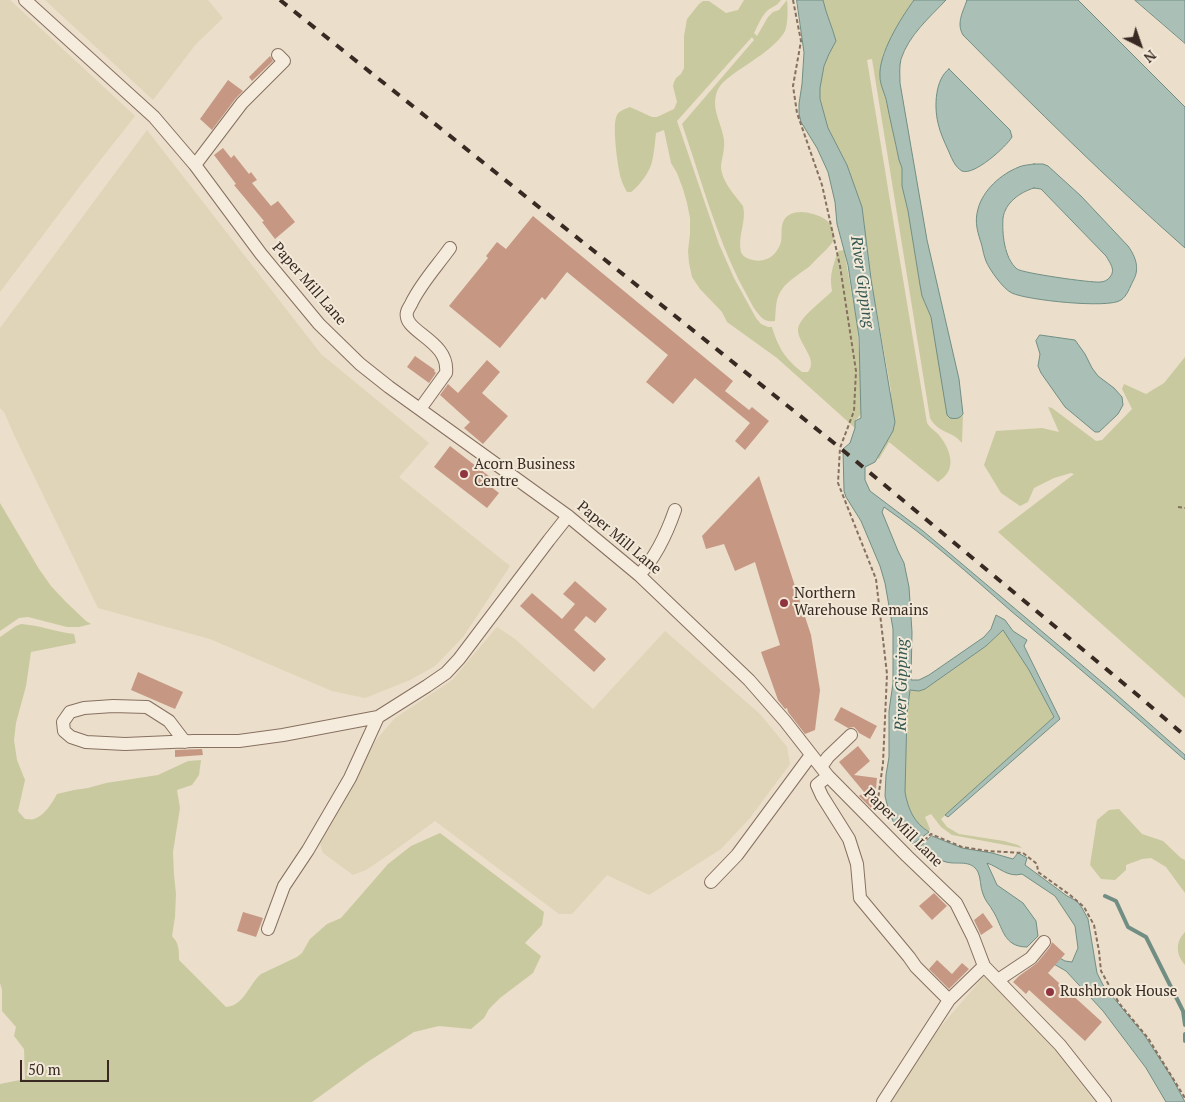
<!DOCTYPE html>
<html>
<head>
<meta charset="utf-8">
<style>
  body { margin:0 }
  #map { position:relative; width:1185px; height:1102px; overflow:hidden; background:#ebdeca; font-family:"PT Serif",serif }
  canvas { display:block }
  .north { position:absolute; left:1115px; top:20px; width:50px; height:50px; -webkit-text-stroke:4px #f3e9d9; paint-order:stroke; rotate:139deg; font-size:14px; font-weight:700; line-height:20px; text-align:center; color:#382a22 }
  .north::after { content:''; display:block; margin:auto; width:18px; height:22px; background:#382a22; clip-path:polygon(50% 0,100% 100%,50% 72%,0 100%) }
  .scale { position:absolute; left:20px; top:1060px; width:89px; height:22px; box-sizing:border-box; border:2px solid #382a22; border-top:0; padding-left:6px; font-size:15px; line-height:18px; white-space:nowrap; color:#382a22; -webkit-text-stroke:4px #f3e9d9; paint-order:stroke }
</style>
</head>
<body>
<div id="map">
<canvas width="1185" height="1102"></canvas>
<div class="north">N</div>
<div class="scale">50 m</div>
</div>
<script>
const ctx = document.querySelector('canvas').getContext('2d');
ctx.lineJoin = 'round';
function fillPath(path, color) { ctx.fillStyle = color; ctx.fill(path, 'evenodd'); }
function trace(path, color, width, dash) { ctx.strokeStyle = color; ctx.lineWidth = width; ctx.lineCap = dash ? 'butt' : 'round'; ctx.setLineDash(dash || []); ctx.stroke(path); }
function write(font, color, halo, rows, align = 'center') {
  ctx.font = font + ' "PT Serif",serif'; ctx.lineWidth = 4; ctx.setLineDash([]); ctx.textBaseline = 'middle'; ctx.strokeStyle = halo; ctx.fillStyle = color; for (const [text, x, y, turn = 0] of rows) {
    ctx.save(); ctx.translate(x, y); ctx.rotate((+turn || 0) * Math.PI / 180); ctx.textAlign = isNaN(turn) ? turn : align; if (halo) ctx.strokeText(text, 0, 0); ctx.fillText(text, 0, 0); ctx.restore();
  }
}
fillPath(new Path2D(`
  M0,0H10L135,116L80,186L0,292Z
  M45,0H208L223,18L196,44L153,100Z
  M147,130L321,354L429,443L399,477L510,566L463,637L435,666L410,680L365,698L332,691L210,639L98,608L15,437L4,412L0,408V328Z
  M497,627L515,639L593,709L665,631L760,714L787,747L790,764L749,819L721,849L649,895L607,875L572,914H559L435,821L391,853L366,870L353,875L323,853L320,843L376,740L395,718L452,680Z
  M984,976L1045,1037L1095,1102H888L903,1071Z`), '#e0d5b8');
fillPath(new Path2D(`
  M744,0H781C776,7 773,6 768,10C761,16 758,26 754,33L757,36L768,17L773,12L779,10L787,0C788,8 788,24 785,31C776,48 748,63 732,75C725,80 718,86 716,95C712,111 722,124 724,140C725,149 722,157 721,166C721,181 735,195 743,206C747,221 737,237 741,252C743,257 748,259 753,260C767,263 777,255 781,242C782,237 781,231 782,226C784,211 801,210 813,214C820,216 828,219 831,226C834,230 835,236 833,241C832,244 828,247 826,250C820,255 815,261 810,266C802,272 788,281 783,288C775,297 776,310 775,321C769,322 765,321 761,317C753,309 749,298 743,288C716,236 701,179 682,124L754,40L752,37L677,121L719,244L734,278L756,318L761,324L768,327H772C778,347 785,359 802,372H808C819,359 797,343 798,329C800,316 823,301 832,291C829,274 833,267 838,251L844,250L857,324L860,367L861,414L855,421V428L777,358L727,322L722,312L700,289L692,277L689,263L688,251L690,234V218L687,203L683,189L677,173L671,163L664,130L656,133C655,143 654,153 652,162C649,173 640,185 631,192H627C623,185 620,178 619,170C617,159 612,124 617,115C619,111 625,109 630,107L652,117H657L674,109L677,102L673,86L674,82L676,78L681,74L684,68V36L687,19L699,4L703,1H709L726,13L738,10Z
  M823,0H914L906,12L883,54L880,77L885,96L899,160L902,168V186L908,211L920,285L922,296L931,317L960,417L963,414L962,443C953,431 939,434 930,418L872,59L867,60L891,207L927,423C930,428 934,430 938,434C946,443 954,458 949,470C947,475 942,479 938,482L889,442L879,459L870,452L888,408L891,391L871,279L862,207L847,165L828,128L820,99V88L824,66L829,54L836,41C832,26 826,14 823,0Z
  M1185,357V698L998,532L1074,474L1071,473L1054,478L1034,488L1028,502L1020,506L1001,493L984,465L996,431L1042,428L1059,432L1048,407L1052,408L1096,441L1102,440L1132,409L1122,389L1124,384L1146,394L1164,383Z
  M0,503L39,569L51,586L66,602L86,621L91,624L79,627H67L28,617L19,618L0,631Z
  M21,624C39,625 56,632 74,634L76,643L31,652L26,686L16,723L14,740L17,760L25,780L18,811L25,819C27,819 32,820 34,819C45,815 52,803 57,794L74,790L88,788L106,783L158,775L188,761L201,760L199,775L192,785L177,790L180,808L173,852L174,875L176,894L175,917L172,936C179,943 179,950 179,960L226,1007C244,1006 249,984 261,974L297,957L302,953L310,939L327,924L341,918L388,864L411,846L440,833L544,912L542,925L525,943L541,956L533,973L500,998L489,1009L484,1018L471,1029L439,1026L414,1032L366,1063L312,1102H0V1084L25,1079L24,1049L14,1036L16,1027L2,1011V990L0,983V637L16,626Z
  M1003,630L1029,670L1054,718L941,819L947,827L959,834L1004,841L1018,845L1022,848L952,835L941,827L931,814L925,817L930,829L929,832C914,823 908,809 905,792L907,714L910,690L919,691L925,689L986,646Z
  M1119,809L1142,834L1163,841L1181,858L1185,860V893L1166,867L1151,858L1142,859L1126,865V870L1115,880L1101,879L1090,865L1097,820L1109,810Z
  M1185,932V965C1176,955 1175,942 1185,932Z`), '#c9c99f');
const water = new Path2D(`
  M797,0H823C826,14 832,26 836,41L829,54L824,66L820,88V99L828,128L847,165L862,207L871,279L895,422L893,431L875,462L865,467V480L870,491L923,531L1109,688L1185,755V760C1128,710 1070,660 1011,611C970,575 929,538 884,507L882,512L898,551L904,563L909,587L912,632L911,680H919L929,675L984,637L991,629L996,615L1005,620L1013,631L1027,640L1024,646L1060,719L948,817L945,815L1054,717L1029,670L1003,630L986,646L925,689L919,691L910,690L907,714L905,792C908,809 914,823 929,832L913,844L897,830L889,812L885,796L886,775L889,757V711L893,683V629L885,583L880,566L861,521L846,497L844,491L843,449L850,443L855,428V421L861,418L859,337L848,265L837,224L835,202L828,172L817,148L801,122L799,114V104L802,84L804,53Z
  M914,0H946C929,18 909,35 901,59C899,67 900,75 900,83L927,240L959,379L963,414C959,419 956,419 950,418L947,415L931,317L922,296L920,285L908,211L902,186V168L899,160C895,140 890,120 886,99C884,92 880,84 880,77C878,54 901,18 914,0Z
  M967,0H1078L1185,107V248C1108,180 1035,108 963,35C956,23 963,12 967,0Z
  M1135,0H1185V43Z
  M949,69L1010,130L1012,137C1006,147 974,176 962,171C955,167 952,159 949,152C945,143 940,133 938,123C934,107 935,79 949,69Z
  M1034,164H1043L1048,166L1081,196L1128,246C1136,257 1140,269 1133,281C1130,287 1127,296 1121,300C1109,309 1026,300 1012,293C1004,290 989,269 986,261C984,256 983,251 982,246C978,233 974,223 978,209C983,190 1001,174 1019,167C1023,165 1029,165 1034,164ZM1034,188L1041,189L1106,256C1110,263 1116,270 1110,277C1108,280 1104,282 1100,282C1091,283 1022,273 1017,269C1004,258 1002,233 1003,218C1005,203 1020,192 1034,188Z
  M1040,335L1075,340L1085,354L1092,368L1098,376L1114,388L1122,397L1123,405L1118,414L1099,432H1095L1065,407L1041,373L1038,366L1040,354L1036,341Z
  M932,836L962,848L992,853L1013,859L1018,853L1027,858L1025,865L1067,896L1077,901L1082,908L1088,919L1097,973L1103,985L1145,1036L1172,1078L1185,1102H1166L1146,1068L1103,1011L1066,971L1052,963L1054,955L1065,961L1072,962L1078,948L1075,926L1055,896L1022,874C1008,878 999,867 987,863L997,885L1023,903L1036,921L1038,936L1027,947C1003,947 1003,927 993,911C990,905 985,901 983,894C980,887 981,878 978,872C971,859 957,865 946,862C936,859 927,855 918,849Z`);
fillPath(water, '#aac0b7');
trace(water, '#718e84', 1);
trace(new Path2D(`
  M1105,896L1116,901L1128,927L1146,937L1183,1011L1185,1025
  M1185,1034V1041`), '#718e84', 4);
fillPath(new Path2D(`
  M270,56L273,61L252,81L249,77Z
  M228,80L243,91L236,98L212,130L200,119Z
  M223,148L231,158L234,155L249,174L251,172L257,180L252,183L271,206L278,201L295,222L275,239L262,222L264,221L234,185L236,184L214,155Z
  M533,216L733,381L725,391L749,410L752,407L769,421L745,450L735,441L750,423L695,378L673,404L646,382L668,355L567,272L545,300L542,297L500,348L449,306L488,258L486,256L497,242L506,249Z
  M415,356L435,370L434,371L436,373L429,383L407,367Z
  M487,360L500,372L482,393L508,416L483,444L464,428L470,422L440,395L448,384L458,393Z
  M450,446L494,480L490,486L499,493L487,508L434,467Z
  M759,476L811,635L820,690L815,730L805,734L788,712L787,708L785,709L778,700L761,652L780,645L755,562L735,571L724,544L706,549L702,536Z
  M575,581L607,609L595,623L586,616L574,630L606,659L594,672L520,606L532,593L562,619L575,604L563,594Z
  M138,672L183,692L175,709L131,690Z
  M841,707L877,726L870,739L859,733L857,730L854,727L848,728L834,720Z
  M858,746L870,761L854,775L877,778L874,811L859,796L864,792L839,762Z
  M202,749L203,755L175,757V750Z
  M934,893L947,906L932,920L919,906Z
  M243,912L263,918L256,937L237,931Z
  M983,913L993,927L981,935L974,920Z
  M1052,942L1065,954L1048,973L1102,1022L1085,1041L1029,990L1026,994L1013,982L1019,976L1037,963L1050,947Z
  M937,960L952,974L962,963L969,969L949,989L929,969Z`), '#c69884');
const minor = new Path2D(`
  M25,0L154,117L195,165L261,254L319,324L360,364L389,387L568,516L639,575L749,680L785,721L828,776L907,856L956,903L973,937L984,966L1060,1045L1105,1102
  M195,165L242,103L284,61L278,55
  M420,409L446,373C450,340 402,332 407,312C408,308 411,305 412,302C422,282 437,266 450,248
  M639,575C656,557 667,533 675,510
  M185,742L169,721L147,707L113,706L84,708L70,712L63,722L64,731L71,737L86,742L125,744L194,741H239L283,735L378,717L427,686L446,673L459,659L549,540L568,516
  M821,767L828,757L851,735
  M828,776L817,785L822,796L849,839L857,864L860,898L909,957L916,967L949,1000L984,966
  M711,882L737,855L811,755
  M268,929L284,886L308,850L350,778L378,717
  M998,980L1031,958L1044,942
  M883,1102L949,1000`);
trace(minor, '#867060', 14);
trace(new Path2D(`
  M793,0L801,41L793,86L797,113L822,185L840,266L856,371L854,411L840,448L838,483L876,579L887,674L883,763L877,807
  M1178,507L1185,508
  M915,849L931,834L962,847L988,851L1023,853L1037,864L1038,872L1070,895L1084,907L1094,925L1099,951L1101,971L1119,1003L1148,1038L1185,1098`), '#867060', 2, [4, 2.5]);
trace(minor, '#f6ecdd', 12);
trace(new Path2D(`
  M280,0L834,443L1141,698L1185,736`), '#382a22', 4, [9, 9]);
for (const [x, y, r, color] of [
  [464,474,5,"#903540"],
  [784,603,5,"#903540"],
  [1050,992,5,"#903540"]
]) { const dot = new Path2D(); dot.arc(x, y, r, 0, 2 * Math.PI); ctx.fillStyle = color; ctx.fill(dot); trace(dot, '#f3e9d9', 2); }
write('15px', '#382a22', '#f3e9d9', [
  ["Paper Mill Lane",309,284,49],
  ["Paper Mill Lane",619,538,40],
  ["Paper Mill Lane",903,828,45]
]);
write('15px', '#382a22', '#f3e9d9', [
  ["Acorn Business",474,465],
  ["Centre",474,482],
  ["Northern",794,594],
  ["Warehouse Remains",794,611],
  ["Rushbrook House",1060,992]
], 'left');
write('italic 16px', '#335750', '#f3e9d9', [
  ["River Gipping",862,282,82],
  ["River Gipping",902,685,-89]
]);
</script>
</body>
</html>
